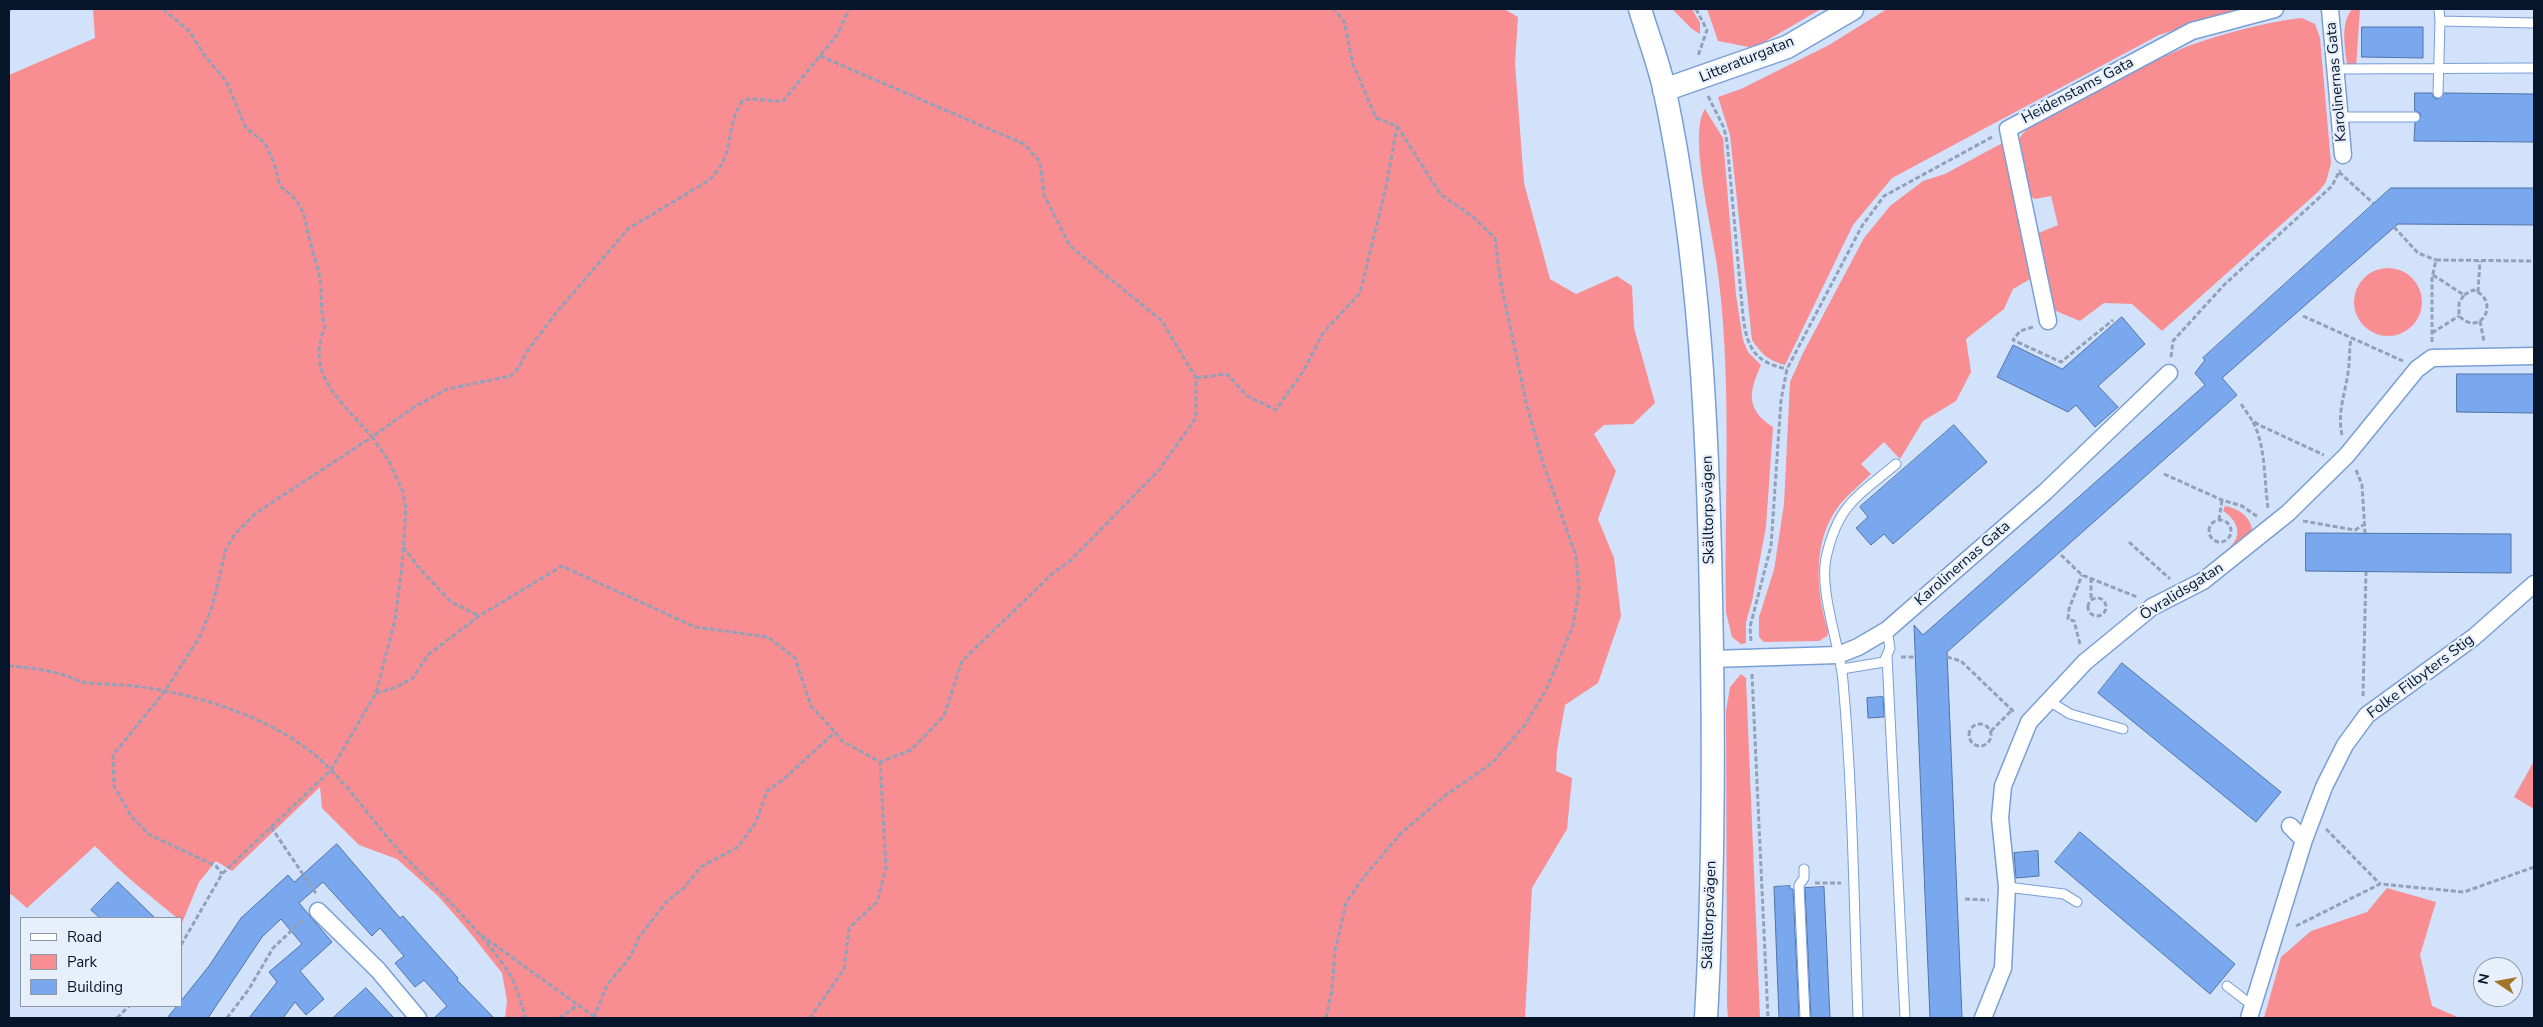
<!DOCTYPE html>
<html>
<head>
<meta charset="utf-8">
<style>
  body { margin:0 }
  #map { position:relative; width:2543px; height:1027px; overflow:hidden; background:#d2e2fa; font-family:"Nunito Sans",sans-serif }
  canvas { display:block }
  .frame { position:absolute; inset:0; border:10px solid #07152a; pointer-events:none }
  .legend { position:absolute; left:20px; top:917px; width:162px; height:90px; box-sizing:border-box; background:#e7effb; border:1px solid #8d98a7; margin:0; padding:6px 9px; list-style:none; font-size:15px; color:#07152a }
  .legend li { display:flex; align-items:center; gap:10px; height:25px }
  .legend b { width:25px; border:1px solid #8d98a7 }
  .north { position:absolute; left:2473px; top:957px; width:50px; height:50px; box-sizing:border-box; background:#e7effb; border:1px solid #8d98a7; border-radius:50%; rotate:282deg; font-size:14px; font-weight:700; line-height:20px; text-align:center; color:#07152a }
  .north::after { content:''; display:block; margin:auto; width:18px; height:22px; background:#a07525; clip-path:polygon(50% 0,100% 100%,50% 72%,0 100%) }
</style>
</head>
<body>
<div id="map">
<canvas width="2543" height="1027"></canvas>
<div class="frame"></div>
<ul class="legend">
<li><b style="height:6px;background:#fff"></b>Road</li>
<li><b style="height:14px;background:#f88e92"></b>Park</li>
<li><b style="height:14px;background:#79a8ef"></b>Building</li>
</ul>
<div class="north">N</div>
</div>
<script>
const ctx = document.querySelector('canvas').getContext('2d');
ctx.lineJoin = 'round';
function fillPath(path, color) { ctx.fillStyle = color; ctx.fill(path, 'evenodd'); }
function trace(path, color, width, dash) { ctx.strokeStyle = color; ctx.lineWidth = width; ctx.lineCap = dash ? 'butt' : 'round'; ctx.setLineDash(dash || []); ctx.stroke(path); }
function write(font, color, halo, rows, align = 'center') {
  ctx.font = font + ' "Nunito Sans",sans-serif'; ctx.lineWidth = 4.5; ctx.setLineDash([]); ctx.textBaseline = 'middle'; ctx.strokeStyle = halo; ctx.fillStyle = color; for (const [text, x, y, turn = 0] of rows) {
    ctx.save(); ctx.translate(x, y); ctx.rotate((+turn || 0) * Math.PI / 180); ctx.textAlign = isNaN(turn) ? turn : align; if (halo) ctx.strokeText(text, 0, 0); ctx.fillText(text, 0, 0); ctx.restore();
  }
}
fillPath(new Path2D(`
  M93,9H1504L1518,17L1515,63L1524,183L1550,279L1576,294L1617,276L1632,286L1634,328L1655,403L1633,424L1604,425L1594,434L1616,471L1598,519L1614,558L1621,616L1598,683L1565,705L1557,750L1556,771L1572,778L1567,829L1532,888L1525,1018H505L507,1001L502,973L467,929L438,896L397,859L359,845L322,808L320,787L232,871L216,861L199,882L182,923L181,918H177C149,895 120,872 95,846L27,908L11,894L9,897V75L95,38Z
  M1672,9H1692L1700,23V34L1692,29Z
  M1707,9H1821L1754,48L1718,41Z
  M1887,9H2241L2159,35L1892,178L1853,225L1785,365C1767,360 1762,354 1752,340L1730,135L1718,97L1741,89L1829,45Z
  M2352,9H2360L2356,68L2350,67L2347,64C2345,45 2340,25 2352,9Z
  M2302,18L2315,24L2320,38L2331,163L2326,182L2319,191L2162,331L2132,304L2104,303L2080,321L2051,309L2036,234L2058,225L2051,196L2035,199L2028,195C2025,180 2013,148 2021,136C2031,119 2166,54 2191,45C2226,33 2265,22 2302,18Z
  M1705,109L1723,138L1736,295L1743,340L1748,352L1761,365C1749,392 1745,409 1773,427L1766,527L1752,601L1746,622V643L1741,644L1732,637L1726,612C1724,498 1733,371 1716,259C1712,229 1688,132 1705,109Z
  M2006,141L2032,278L2013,289L2004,309L1966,339L1971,372L1956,401L1923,421L1900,459L1884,442L1861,464L1871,474C1860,485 1847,495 1838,507C1812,542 1816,592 1828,631L1827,636L1819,641L1764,642L1759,637V617L1774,570L1784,504L1790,382L1803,353L1864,238L1890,206L1923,181L1945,174Z
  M2354 302a34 34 0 1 1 68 0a34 34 0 1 1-68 0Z
  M2225,506C2240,509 2251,517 2253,533L2236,550L2230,547C2244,534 2236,519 2223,511Z
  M1741,674L1746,678L1760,1018H1728L1727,1004L1726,711L1730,687Z
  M2534,761V809L2514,797Z
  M2387,888L2436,902L2420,955L2432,1006L2460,1018H2264L2281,957L2311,931L2367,912Z`), '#f88e92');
const building = new Path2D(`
  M2362,27H2423V58L2362,57Z
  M2415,93H2432L2434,98L2438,99L2444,93L2534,94V142L2414,141L2415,123L2421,117L2420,113L2415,111Z
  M2391,188H2534V225L2398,224L2222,378L2237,395L1947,652L1962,1018H1930L1914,625L1923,635L2205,385L2195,373L2205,360L2203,358Z
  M2122,317L2145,344L2098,386L2118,407L2095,427L2076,405L2068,412L1997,377L2013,345L2062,369Z
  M2457,374H2534V413L2457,412Z
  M1954,425L1987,462L1893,544L1884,534L1871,545L1856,528L1868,517L1860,507Z
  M2306,533L2511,534V573L2306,571Z
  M2122,663L2281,792L2256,822L2098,693Z
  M1883,697L1884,717L1868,718L1867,698Z
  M2080,832L2235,964L2210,994L2055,862Z
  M337,844L400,918L403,916L458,978L457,980L494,1018H434L447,1006L424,980L415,987L395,963L404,956L380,928L372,936L323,882L299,903L332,942L300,971L324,999L306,1015L295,1002L283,1018H249L277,982L269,972L302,944L281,919L262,937L208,1018H167L177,1006H181V1001L209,966L241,918L288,875L294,882Z
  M2038,851L2039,876L2016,878L2014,853Z
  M118,882L155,918H100L91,910Z
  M1790,886V889H1793L1799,1018H1779L1774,887Z
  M1824,887L1830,1018H1811L1805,888Z
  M366,988L394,1018H333Z`);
fillPath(building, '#79a8ef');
trace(building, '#5073a8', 1);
const lane = new Path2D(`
  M2439,9L2440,21
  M2337,69L2533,68
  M2438,93L2440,21L2534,23
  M2342,117H2415
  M1887,656L1905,1018
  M1842,669L1884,662L1890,648L1887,630
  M2049,701L2070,714L2123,729
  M1804,869V878L1799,885L1805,1018
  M2007,887L2064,894L2077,902
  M2227,986L2253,1006
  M1858,1018C1854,906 1853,793 1843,681C1840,646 1819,592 1826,558C1838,504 1857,497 1896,464`);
const street = new Path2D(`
  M2330,9L2343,155
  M2048,321L2008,129L2192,31L2275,9
  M1712,659L1838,655L1858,647L1887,630L2045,492L2169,373
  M2290,826L2304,840
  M318,911L378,970L418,1018
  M1983,1018L2003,968L2007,887L2000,818L2003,786L2029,722L2085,662L2152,607L2203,581L2288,513L2347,455L2417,369L2432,358L2534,356
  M2249,1018L2304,840L2324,787L2345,745L2367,715L2474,637L2534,584`);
const secondary = new Path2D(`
  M1640,9C1648,36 1659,64 1665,92C1700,259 1708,430 1711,600C1714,739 1714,879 1706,1018
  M1664,90L1787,47L1852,9`);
trace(lane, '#799ed6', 11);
trace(street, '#799ed6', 19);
trace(secondary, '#799ed6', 25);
trace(new Path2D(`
  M163,9L189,31L205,56L226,81L246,128L265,143L274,163L280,186C308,207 302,214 311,244C313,255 318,267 320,278C322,295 320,310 325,327C304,376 344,403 372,437L256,513L235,534L226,549L212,607L200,636L165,691L113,755L114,786L131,816L150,835L216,866L222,874
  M1696,9L1707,30L1698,56
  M9,10L11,9
  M820,56L1024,144L1040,162L1044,195L1070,246L1162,321L1196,378V418L1158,471L1070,561L1053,573L962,661L944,716L911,750L880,762
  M1708,96L1724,128L1727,142L1743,316C1747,348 1754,362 1787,369
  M2339,172L2373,203
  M2394,227L2418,253L2436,260
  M2433,275L2464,295L2459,303V316C2482,339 2501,299 2473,290L2464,295
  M2478,292L2480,261
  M2303,316L2403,361
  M2480,321L2484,341
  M2033,327L2020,331L2013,340L2061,362L2113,320
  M2432,333L2459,316
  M2432,342V278L2436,260L2534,261
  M2171,357L2173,341L2224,285L2332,186L2340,170
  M1196,378L1227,374L1247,396L1276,410L1304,370L1323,333L1360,293L1386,187L1397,127
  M2241,404L2252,420L2259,425L2324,455
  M2253,422C2266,447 2264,480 2268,508
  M2342,435C2337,413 2345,394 2348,373C2350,361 2349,350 2351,338
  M2356,470L2362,485L2365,533
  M2164,474L2222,500L2242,506L2258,517
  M2219,520L2222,500
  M2209 531a11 11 0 1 1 22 0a11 11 0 1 1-22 0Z
  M2303,521L2355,530L2363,525
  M2129,542L2170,579
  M403,547L420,569L451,602L479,616
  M2061,555L2082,575L2137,597
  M2091,578V599
  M2088 607a9 9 0 1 1 18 0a9 9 0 1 1-18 0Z
  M1751,641L1750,627L1771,546L1781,400L1787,369L1862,226L1884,196L1994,136
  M2080,644L2074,621L2068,619L2069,609L2082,575
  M1901,657H1915
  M1947,657L1961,661L2015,713
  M9,666C26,667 44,670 61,674C68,676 75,680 82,682C102,685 122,684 142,687C199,695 272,718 316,756C351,786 374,825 406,858C440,893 479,928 507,970C517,985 520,1002 526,1018
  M1752,674L1768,1018
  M376,693L394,688L412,679L428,655L479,616L562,566L695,627L768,637L795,658L811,706L835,732L842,741L880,762L886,868L877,902L849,928L844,969L810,1018
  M2363,696L2366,572
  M1969 735a11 11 0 1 1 22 0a11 11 0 1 1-22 0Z
  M1991,731L2011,711
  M271,827L317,895
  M2326,829L2380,884
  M1815,883H1841
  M1965,899L1989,900
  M2296,926L2380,884L2464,892L2534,867
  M481,935L596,1018
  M181,945L222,874L331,770L376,693L395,620L402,566L406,508L403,492L389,461L372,437L414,407L447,389L511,376L519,367L526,353L556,313L628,229L708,181C737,155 723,130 743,100C757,97 769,102 783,101L837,35L849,9
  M117,1018L129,1006
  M227,1018L249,989L273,948L305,918
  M559,1018L578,1005
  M594,1018L607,985L631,956L639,937L668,900L683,889L701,867L738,847L756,822L767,791L784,779L835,732
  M1326,1018L1332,990L1335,951L1346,903L1363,878L1401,833L1446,795L1492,763L1525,725L1546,690L1573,626L1579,590L1576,556L1542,460L1526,402L1500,278L1495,238L1472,216L1441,195L1397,126L1376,118L1353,64L1344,21L1334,9`), '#92a1b8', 3, [5, 2.5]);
trace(lane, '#fff', 9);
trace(street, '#fff', 16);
trace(secondary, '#fff', 22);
write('15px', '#07152a', '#e7effb', [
  ["Litteraturgatan",1747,60,-22],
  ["Karolinernas Gata",2337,82,-95],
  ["Heidenstams Gata",2078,91,-28],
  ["Skälltorpsvägen",1709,510,-91],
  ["Karolinernas Gata",1963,564,-41],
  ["Övralidsgatan",2182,592,-32],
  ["Folke Filbyters Stig",2421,677,-37],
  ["Skälltorpsvägen",1710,915,-88]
]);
</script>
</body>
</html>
